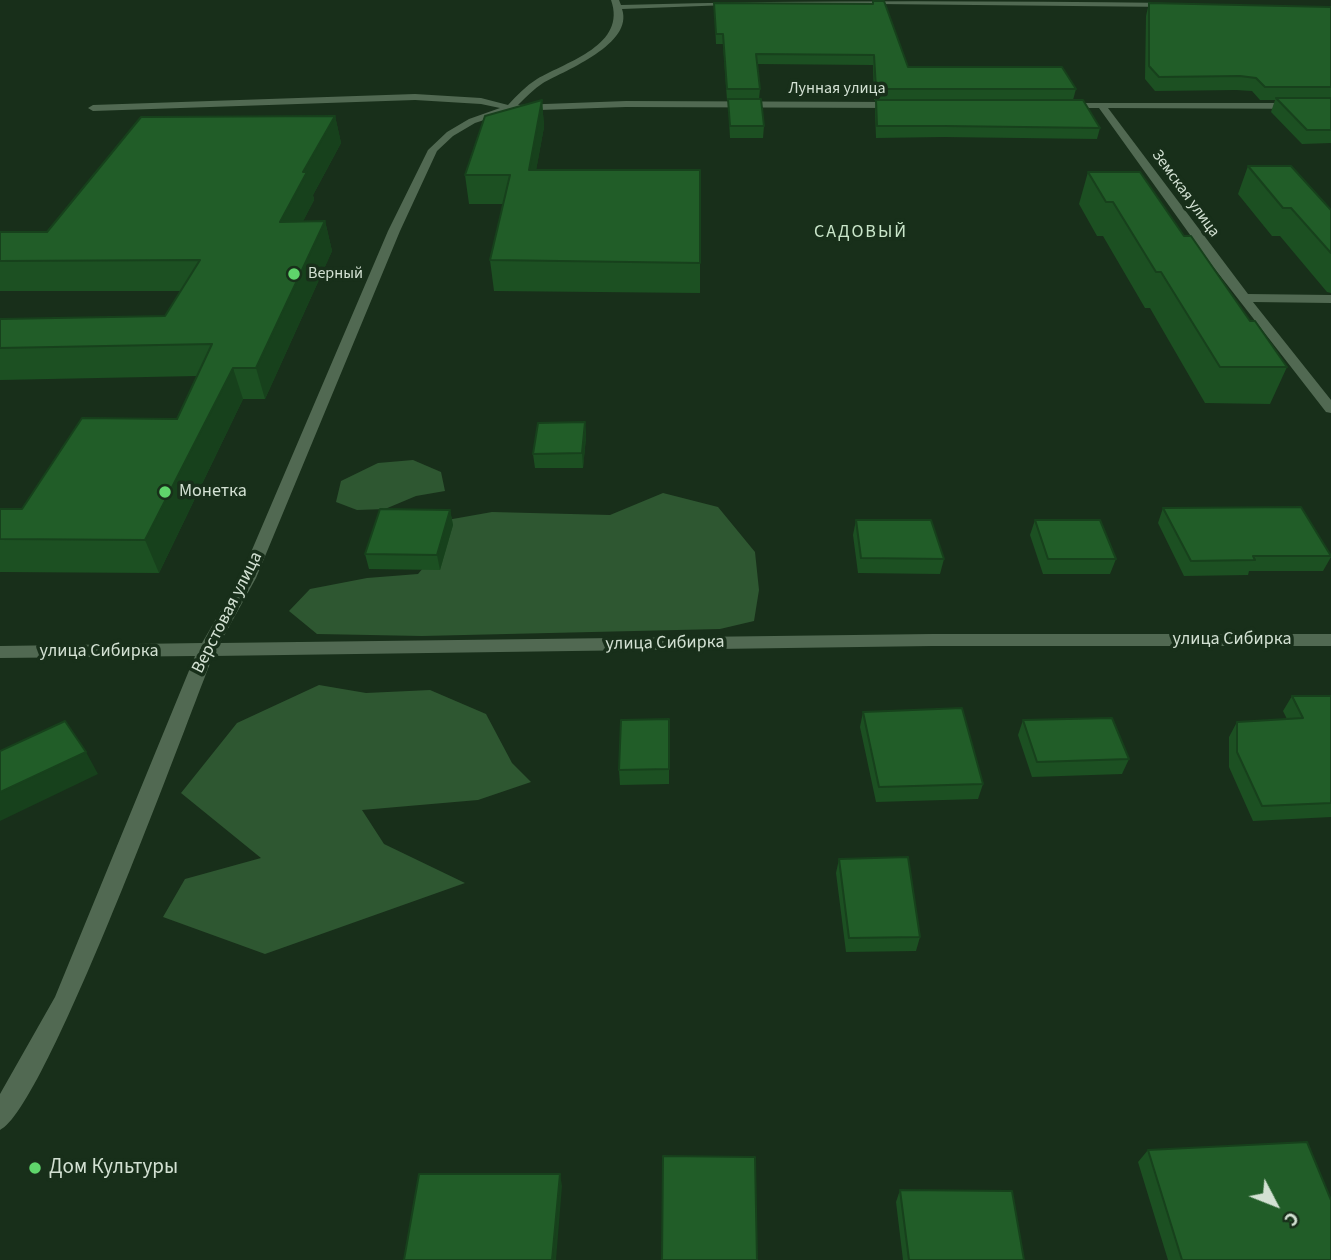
<!DOCTYPE html>
<html>
<head>
<meta charset="utf-8">
<style>
  body { margin:0 }
  #map { position:relative; width:1331px; height:1260px; overflow:hidden; background:#182f1a; font-family:"Source Sans 3",sans-serif }
  canvas { display:block }
  .north { position:absolute; left:1240px; top:1169px; width:70px; height:70px; -webkit-text-stroke:5px #182f1a; paint-order:stroke; rotate:132deg; font-size:19px; font-weight:700; line-height:28px; text-align:center; color:#d3e1d3 }
  .north::after { content:''; display:block; margin:auto; width:24px; height:32px; background:#d3e1d3; clip-path:polygon(50% 0,100% 100%,50% 72%,0 100%) }
</style>
</head>
<body>
<div id="map">
<canvas width="1331" height="1260"></canvas>
<div class="north">С</div>
</div>
<script>
const ctx = document.querySelector('canvas').getContext('2d');
ctx.lineJoin = 'round';
function fillPath(path, color) { ctx.fillStyle = color; ctx.fill(path, 'evenodd'); }
function trace(path, color, width, dash) { ctx.strokeStyle = color; ctx.lineWidth = width; ctx.lineCap = dash ? 'butt' : 'round'; ctx.setLineDash(dash || []); ctx.stroke(path); }
function write(font, color, halo, rows, align = 'center') {
  ctx.font = font + ' "Source Sans 3",sans-serif'; ctx.lineWidth = 7; ctx.setLineDash([]); ctx.textBaseline = 'middle'; ctx.strokeStyle = halo; ctx.fillStyle = color; for (const [text, x, y, turn = 0] of rows) {
    ctx.save(); ctx.translate(x, y); ctx.rotate((+turn || 0) * Math.PI / 180); ctx.textAlign = isNaN(turn) ? turn : align; if (halo) ctx.strokeText(text, 0, 0); ctx.fillText(text, 0, 0); ctx.restore();
  }
}
fillPath(new Path2D(`
  M413,460L441,472L445,491L416,496L385,509L357,510L336,502L341,481L378,463Z
  M663,493L718,507L755,552L759,590L754,621L720,629L422,636L317,634L289,611L310,589L367,578L418,574L441,547L447,520L492,512L610,515Z
  M319,685L366,693L430,690L486,714L512,763L531,782L478,800L362,810L384,844L465,883L265,954L163,917L185,879L261,858L181,793L237,723Z`), '#2e5731');
fillPath(new Path2D(`
  M611,0H619L621,5C804,0 987,1 1170,3L1174,5L1170,7L781,3L622,9C634,44 566,70 543,83C534,89 526,97 518,105L626,101L897,102L902,105L897,108L626,107L511,111L475,123L453,136L437,151L400,231L256,578L220,643L932,634H1331V646H932L213,656C186,724 45,1111 0,1130V1094L55,997L195,656L0,658V646L202,643L240,578L388,231L428,150L447,132L469,119L500,108L481,104L415,100L93,111L88,108L93,105L415,94L481,98L508,105C517,95 526,86 537,79C568,61 627,45 611,0Z
  M1062,103H1331V109L1108,108L1248,294L1331,295V303L1253,302L1331,400V413L1326,412L1211,264L1099,108H1065L1062,107Z`), '#516952');
fillPath(new Path2D(`
  M714,3L872,4L908,67L1076,89L1073,100H874L873,65L757,64L760,89L759,99L764,126L763,138H730L728,100H727L723,44H716Z
  M1149,3L1331,7V143L1302,144L1271,112L1275,100H1260L1252,91L1236,90L1155,91L1145,79L1146,16Z
  M542,100L544,127L536,170L700,263V293L494,291L490,260L503,204H469L465,175Z
  M876,100L1100,128L1097,139L943,137L876,138L875,111Z
  M335,116L341,143L313,195L314,200L303,221H325L332,251L265,399H243L159,573L0,572V509H22L177,419L197,376L0,380V319L165,316L181,291H0V232H47Z
  M1248,166L1331,210V293L1327,292L1280,236H1272L1238,194Z
  M1088,172L1184,236L1250,321L1287,367L1270,404L1205,403L1150,308H1145L1103,236H1097L1079,204Z
  M585,422L586,437L583,468H535L533,454Z
  M1163,508L1331,555V557L1323,571H1249L1248,575L1184,576L1158,523Z
  M450,510L453,525L440,570L369,569L365,554Z
  M856,520L944,559L940,574L858,573L853,535Z
  M1035,520L1116,559L1110,574H1043L1030,535Z
  M1292,696H1331V817L1253,821L1229,767V737L1237,722L1287,719L1283,711Z
  M863,712L983,784L978,799L876,802L860,727Z
  M669,719V784L620,785L619,770Z
  M1023,720L1129,759L1122,774L1032,777L1018,735Z
  M839,859L920,937L916,951L846,952L836,873Z
  M1148,1150L1331,1260H1168L1138,1162Z
  M900,1190L1024,1260H903L896,1202Z`), '#1c5022');
fillPath(new Path2D(`
  M542,100L544,127L531,199L529,170Z
  M335,116L341,143L313,195L314,200L288,251L280,222L303,172Z
  M325,221L332,251L265,399L256,368Z
  M233,368L243,399L159,573L145,540Z
  M585,422L586,437L583,468L582,453Z
  M450,510L453,525L440,570L437,555Z
  M86,752L98,774L0,821V792Z
  M560,1174L562,1186L556,1260H552Z`), '#17411c');
const building = new Path2D(`
  M873,1H884L908,67H1062L1076,89H876L874,55L756,54L760,89H727L723,34H716L714,3L873,4Z
  M1149,3L1331,7V87H1265L1256,78L1240,76L1159,77L1149,66Z
  M1276,98H1331V130H1307Z
  M728,99H761L764,126H730Z
  M542,100L529,170H700V263L490,260L510,175H465L485,116Z
  M876,100H1083L1100,128L945,126H877Z
  M335,116L303,172H307L280,222L325,221L256,368H233L145,540L0,539V509H22L82,418L177,419L212,344L0,348V319L165,316L200,260L0,261V232H47L141,117Z
  M1248,166H1291L1331,210V253L1291,208H1283Z
  M1088,172H1140L1184,236H1191L1250,321H1255L1287,367H1220L1161,272H1156L1113,202H1106Z
  M585,422L582,453L533,454L538,423Z
  M1301,507L1331,556H1253L1255,560L1191,561L1163,508Z
  M380,509L450,510L437,555L365,554Z
  M856,520H931L944,559L861,558Z
  M1035,520H1100L1116,559H1048Z
  M1292,696H1331V803L1262,806L1237,752V722L1303,718Z
  M962,708L983,784L879,787L863,712Z
  M1112,718L1129,759L1037,762L1023,720Z
  M669,719V769L619,770L621,720Z
  M65,721L86,752L0,792V751Z
  M908,857L920,937L849,938L839,859Z
  M1307,1142L1331,1200V1260H1182L1148,1150Z
  M663,1156L755,1157L757,1260H662Z
  M419,1174H560L552,1260H404Z
  M900,1190L1012,1191L1024,1260H909Z`);
fillPath(building, '#215d28');
trace(building, '#17411c', 2);
for (const [x, y, r, color] of [
  [294,274,7,"#5fd56b"],
  [165,492,7,"#5fd56b"],
  [35,1168,7,"#5fd56b"]
]) { const dot = new Path2D(); dot.arc(x, y, r, 0, 2 * Math.PI); ctx.fillStyle = color; ctx.fill(dot); trace(dot, '#182f1a', 2.5); }
write('16px', '#d3e1d3', '#182f1a', [
  ["Лунная улица",837,89],
  ["Земская улица",1185,194,54]
]);
write('16px', '#d3e1d3', '#182f1a', [
  ["Верный",308,274]
], 'left');
ctx.letterSpacing = '2px';
write('18px', '#cae6ca', '#182f1a', [
  ["САДОВЫЙ",861,233]
]);
ctx.letterSpacing = '0px';
write('18px', '#d3e1d3', '#182f1a', [
  ["Монетка",179,492]
], 'left');
write('18px', '#d3e1d3', '#182f1a', [
  ["Верстовая улица",228,613,-63],
  ["улица Сибирка",1232,640],
  ["улица Сибирка",665,644,-1],
  ["улица Сибирка",99,652]
]);
write('21px', '#d3e1d3', '#182f1a', [
  ["Дом Культуры",49,1168]
], 'left');
</script>
</body>
</html>
